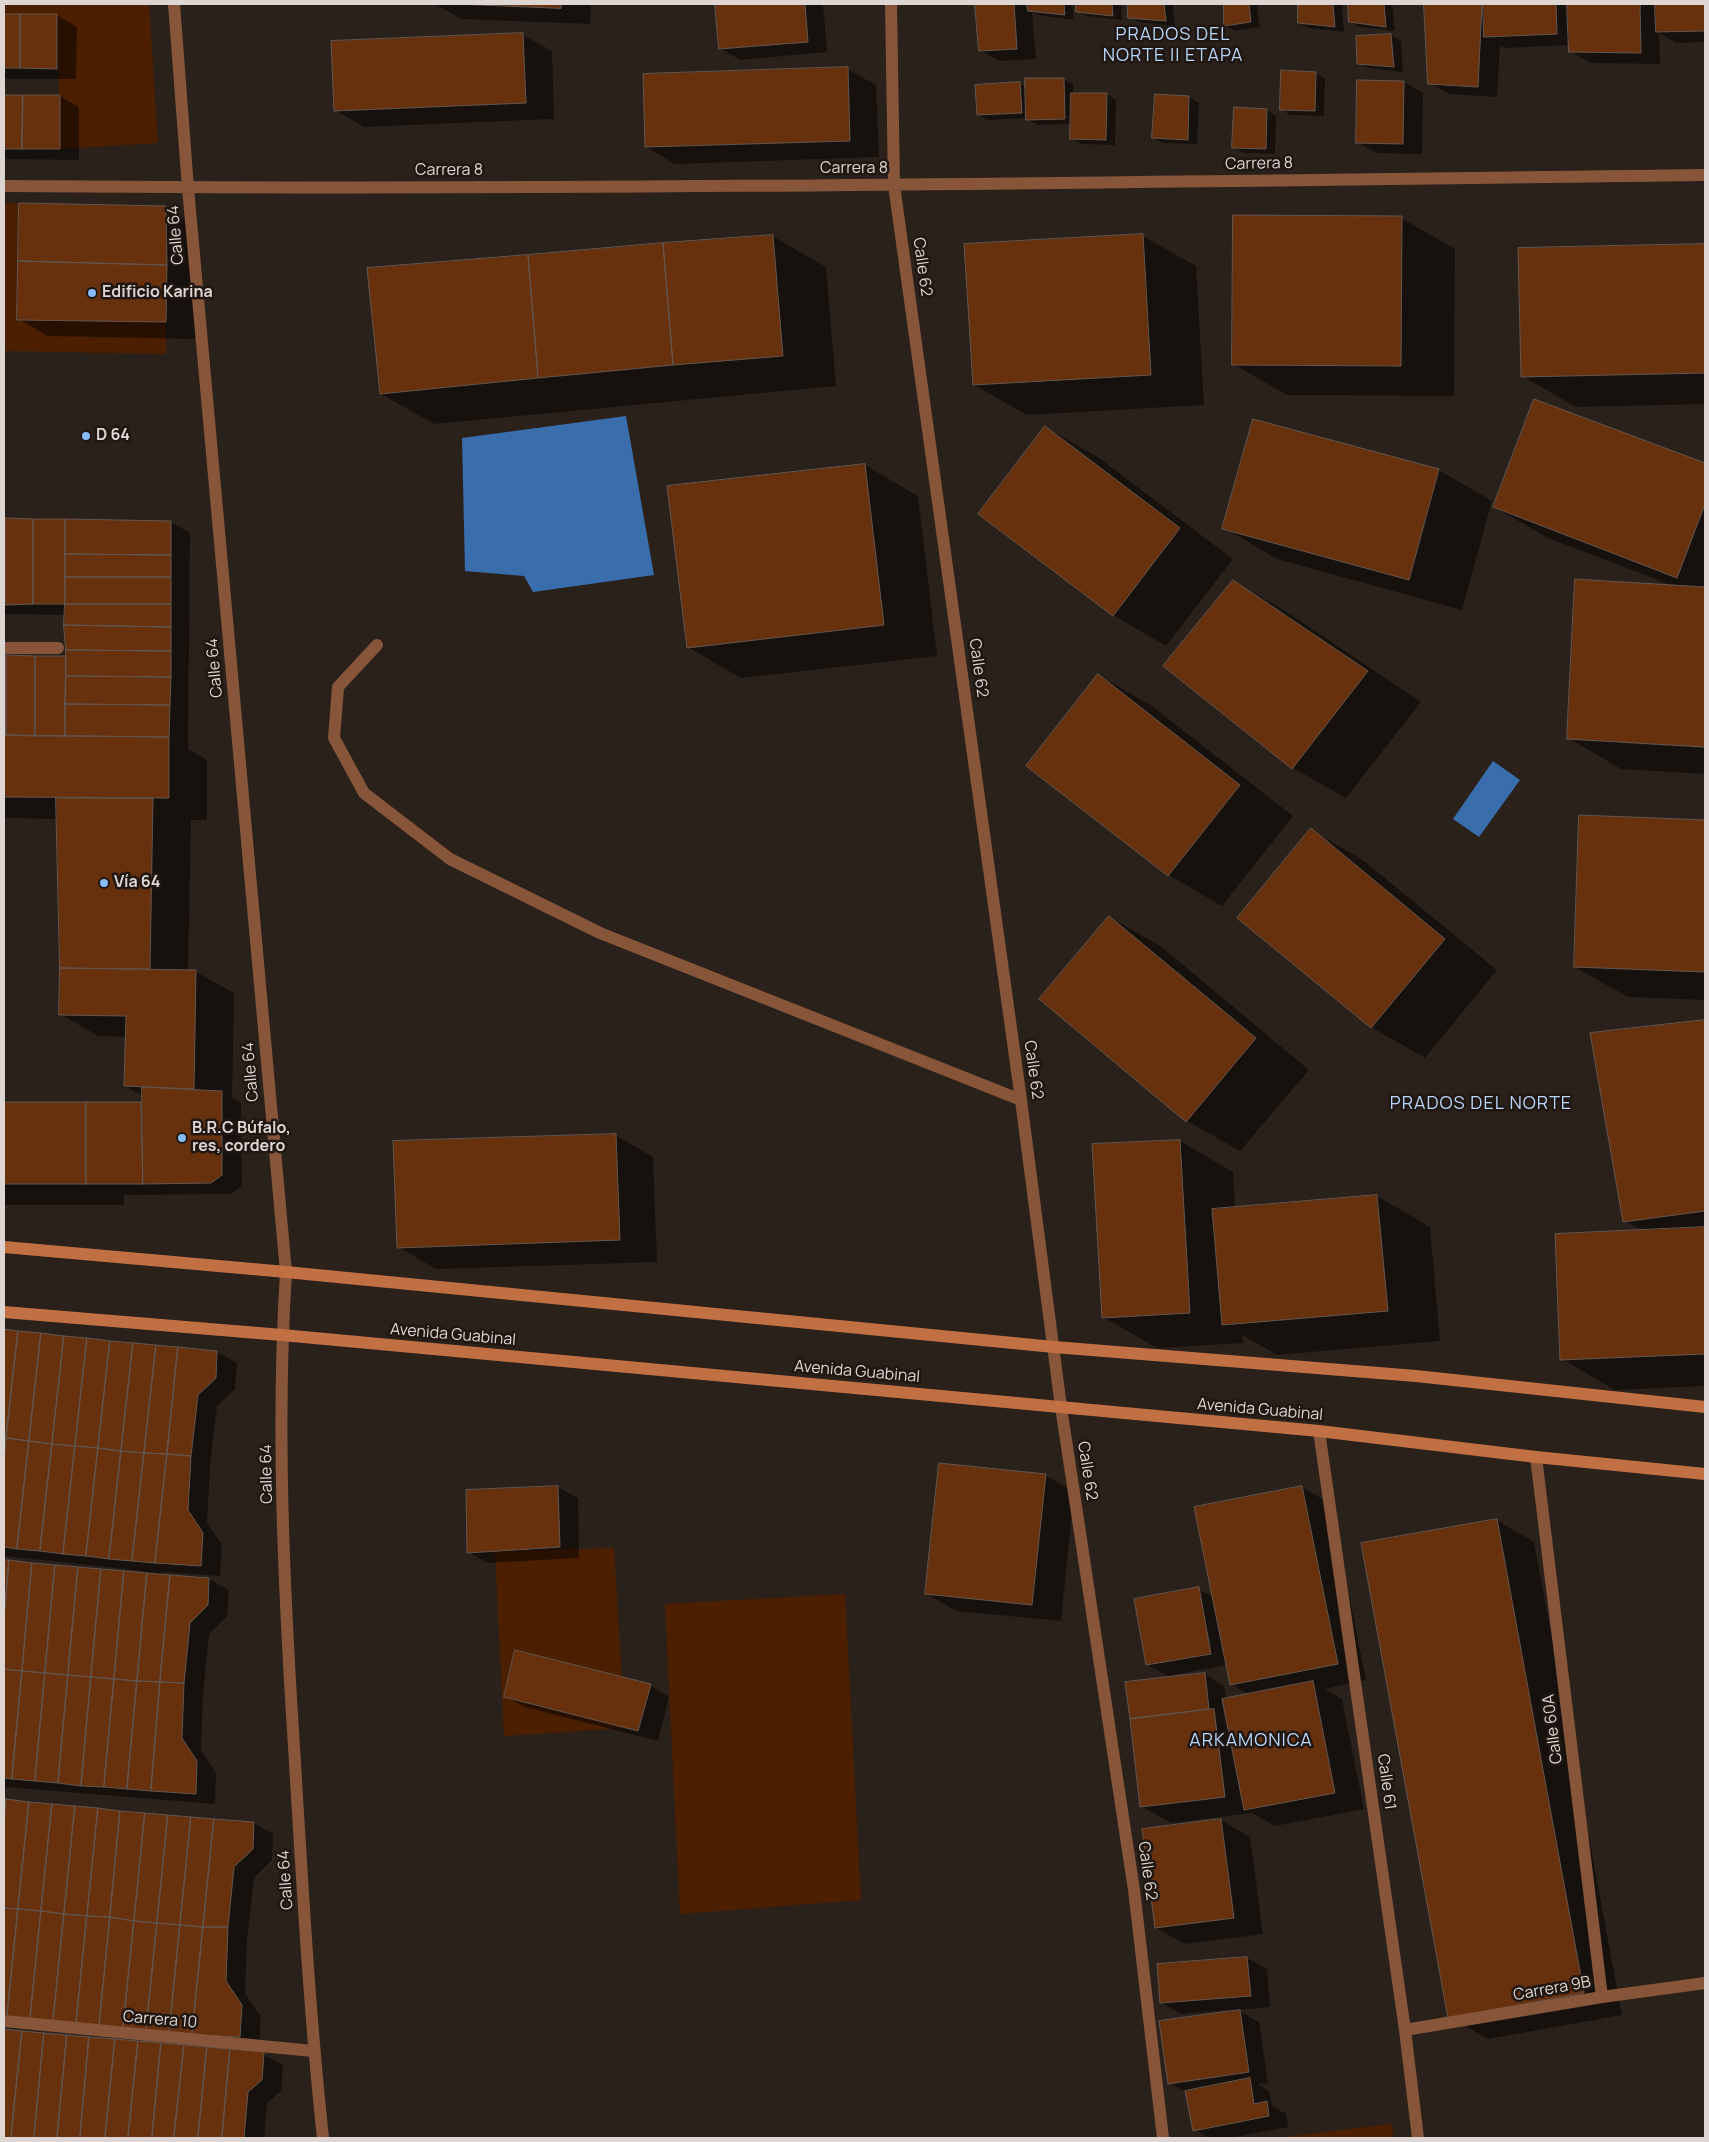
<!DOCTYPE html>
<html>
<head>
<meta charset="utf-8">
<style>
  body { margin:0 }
  #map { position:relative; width:1709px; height:2142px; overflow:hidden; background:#2b211b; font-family:Manrope,sans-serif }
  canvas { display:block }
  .frame { position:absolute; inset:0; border:5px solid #ddd6d2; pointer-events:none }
</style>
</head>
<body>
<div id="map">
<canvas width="1709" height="2142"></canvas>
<div class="frame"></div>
</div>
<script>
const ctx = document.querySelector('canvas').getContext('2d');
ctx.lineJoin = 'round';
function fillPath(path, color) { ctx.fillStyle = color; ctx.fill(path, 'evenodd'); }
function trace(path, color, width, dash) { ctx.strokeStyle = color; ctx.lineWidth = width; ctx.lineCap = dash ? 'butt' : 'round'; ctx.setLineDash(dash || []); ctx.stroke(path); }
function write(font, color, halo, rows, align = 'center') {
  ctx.font = font + ' Manrope,sans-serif'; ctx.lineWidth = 5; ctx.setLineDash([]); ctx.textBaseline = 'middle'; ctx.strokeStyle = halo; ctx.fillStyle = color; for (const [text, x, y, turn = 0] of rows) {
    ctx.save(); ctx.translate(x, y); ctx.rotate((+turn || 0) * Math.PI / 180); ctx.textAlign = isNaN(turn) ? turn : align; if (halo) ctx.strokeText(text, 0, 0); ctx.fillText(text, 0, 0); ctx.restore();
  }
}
fillPath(new Path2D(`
  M4,4H149L158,143L60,149L57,14H4Z
  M4,203H19L17,320L166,322V354L4,351Z
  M614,1548L625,1728L504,1736L495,1551Z
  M845,1594L861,1900L680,1914L665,1604Z
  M1392,2124L1393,2138H1275Z`), '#4c1f01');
fillPath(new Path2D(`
  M626,416L654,575L533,592L524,576L465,571L462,438Z
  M1493,761L1520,780L1479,837L1453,819Z`), '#396dab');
fillPath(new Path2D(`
  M435,4H591L590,24L461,19Z
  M716,4H823L827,52L740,60L720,48Z
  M977,4H1023L1029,7V4H1072L1074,20L1038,15L1032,12L1036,59L999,61L980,50Z
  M1077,4H1121L1122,20L1087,16L1077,11Z
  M1129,4H1173L1175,26L1139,22L1130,17Z
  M1226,4H1257L1260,27L1235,31L1225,26Z
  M1299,4H1342L1344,32L1308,28L1299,23Z
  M1349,4H1392L1395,31L1359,27L1350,21Z
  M1425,4H1705V42L1676,43L1659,33L1660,64L1590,63L1570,51V45L1505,48L1500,45L1497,97L1449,94L1430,83Z
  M4,15H57L77,27L76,79H4Z
  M523,35L552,51L554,119L364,127L335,110Z
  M1391,35L1401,41L1403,72L1368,68L1358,63V37Z
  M847,69L876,85L879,157L675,164L646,147Z
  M1316,73L1325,79L1324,116L1290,115L1281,109Z
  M1063,79L1073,84V94H1107L1116,100L1115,145L1081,144L1072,139V124L1037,125L1027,118L988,120L978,115L1020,83L1026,87Z
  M1404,82L1423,93L1422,154L1377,153L1357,142Z
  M1156,95L1189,97L1199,103L1197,144L1163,143L1154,138Z
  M4,96H60L79,107V160L4,159Z
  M1235,108L1267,110L1276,116L1275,154L1243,153L1233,147Z
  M165,208L194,224L195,339L48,336L18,319Z
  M1401,218L1455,249L1454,396L1287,395L1233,364Z
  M772,236L826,267L836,386L434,424L381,394Z
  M1143,236L1196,266L1204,405L1027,415L974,385Z
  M1705,245V404L1576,407L1522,376L1519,249Z
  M1535,401L1705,465V746L1621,741V743L1705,748V774L1621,769L1568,738L1674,586L1548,538L1494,507Z
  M1254,420L1439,470L1492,501L1462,610L1277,559L1224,528Z
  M1046,427L1099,458L1233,559L1166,646L1113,615Z
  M865,465L918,496L937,656L741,678L688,647Z
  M4,520L171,522L190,533L188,749L207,760V820H191L188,971L196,972L234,993L232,1098L241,1103L242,1186L231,1194L124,1195V1205H4V1103H143V1096L125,1086L127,1037L98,1036L60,1014L57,819L4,818V657L67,658L66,615L4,614Z
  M1234,581L1287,612L1421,702L1346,798L1293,768Z
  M1098,675L1152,706L1293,816L1222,906L1169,875L1028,766Z
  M1580,816L1705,821V1000L1628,997L1575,967Z
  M1311,830L1364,861L1497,970L1425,1058L1371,1027Z
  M1110,917L1163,948L1309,1070L1240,1151L1187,1121Z
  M1705,1021V1386L1615,1390L1562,1359L1642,1231L1625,1221L1592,1034Z
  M615,1135L653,1157L657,1262L436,1269L398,1247Z
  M1180,1141L1233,1172L1235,1208L1377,1196L1430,1227L1440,1341L1277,1355L1242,1335L1243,1343L1157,1348L1103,1317L1093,1146Z
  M4,1330L217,1352L237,1363L235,1389L217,1406L210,1467L207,1522L222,1545L220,1576L161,1572V1575L209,1579L229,1590L227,1616L209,1634L203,1695L201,1750L216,1773L215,1804L4,1787V1561L144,1573V1571L4,1556Z
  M1045,1475L1074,1492L1061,1621L956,1611L927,1594Z
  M558,1487L578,1498L579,1558L488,1563L468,1552L467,1491Z
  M1302,1487L1331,1504L1366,1680L1324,1689L1342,1699L1364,1809L1275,1826L1252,1813L1171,1823L1141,1806L1131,1719L1205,1674L1224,1686L1226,1699L1249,1695L1231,1684L1227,1665L1167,1676L1148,1665L1198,1589L1214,1597Z
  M1496,1520L1534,1542L1622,2015L1488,2039L1450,2017Z
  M650,1685L669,1697L658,1741L525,1707L505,1696Z
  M4,1800L254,1823L273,1834L272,1860L254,1878L247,1939L245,1994L261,2017L259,2048L4,2025Z
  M1221,1820L1250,1837L1263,1934L1185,1944L1156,1928Z
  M1247,1958L1267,1969L1270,2007L1237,2010L1259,2022L1268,2083L1257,2084L1269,2091L1272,2106L1286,2114L1288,2127L1229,2138H1209L1195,2130L1187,2093L1170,2083L1229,2010L1181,2014L1161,2003Z
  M4,2030L263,2054L283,2065L281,2091L267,2103L264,2138H4Z`), '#0007');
const building = new Path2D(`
  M457,4H561V8Z
  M715,4H805L808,42L719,49Z
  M975,4H1014L1017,49L979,51Z
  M1027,4H1064L1065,15L1028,11Z
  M1076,4H1112L1113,16L1076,12Z
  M1128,4H1164L1166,21L1128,18Z
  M1224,4H1249L1251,22L1224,26Z
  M1298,4H1333L1335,27L1298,23Z
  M1348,4H1384L1386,27L1349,22Z
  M1424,4H1482L1478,87L1428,84Z
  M1483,4H1556L1557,34L1484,37Z
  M1567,4H1640L1641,53L1569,52Z
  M1655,4H1705V31L1656,32Z
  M4,14H20V68H4Z
  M20,14H57V69L20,68Z
  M523,33L526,103L334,111L331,41Z
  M1391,34L1394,67L1357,64L1356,36Z
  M848,67L850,141L645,147L643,74Z
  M1281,70L1316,72L1315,111L1280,110Z
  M1025,78H1064L1065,119L1026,120Z
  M1357,80L1404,81L1403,144L1356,143Z
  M1020,82L1022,113L977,115L975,85Z
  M1071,93H1107L1106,140L1070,139Z
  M1155,94L1189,96L1188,140L1152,138Z
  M4,95H23L22,149H4Z
  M23,95H60V149H22Z
  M1234,107L1267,109L1266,149L1232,148Z
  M19,203L166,206L167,265L18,261Z
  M1233,215L1402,216L1401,366L1232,365Z
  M1143,234L1151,375L973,385L964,244Z
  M773,235L783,356L673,365L663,243Z
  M663,243L673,365L538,378L528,255Z
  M1705,244V373L1521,377L1518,248Z
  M528,255L538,378L380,394L367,268Z
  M18,261L167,265L166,322L17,320Z
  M1534,399L1705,463V504L1677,578L1493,507Z
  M1253,419L1439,469L1409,580L1222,529Z
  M1045,426L1180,528L1113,616L978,514Z
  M865,464L884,625L687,648L667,486Z
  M4,518H5V605H4Z
  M5,518L33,519V604L5,605Z
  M33,519H65V604H33Z
  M65,519L171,521V555L65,554Z
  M65,554L171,555V577H65Z
  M65,577H171V604H65Z
  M1575,579L1705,587V747L1567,739Z
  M1233,580L1368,671L1292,769L1163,666Z
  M65,604H171V627L64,625Z
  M64,625L171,627V651L66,650Z
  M66,650L171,651V677L66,676Z
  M4,655H6V735H4Z
  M6,655L35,656V736L6,735Z
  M35,656H66L65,736H35Z
  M1098,674L1240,785L1168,876L1026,766Z
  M66,676L171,677L170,705L65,704Z
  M65,704L170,705L169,737L65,736Z
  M4,735L169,737V798L4,797Z
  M56,798H153L150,969L60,968Z
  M1579,815L1705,820V972L1574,967Z
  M1311,828L1445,939L1371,1028L1237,918Z
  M1109,916L1256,1038L1186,1122L1039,999Z
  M60,968L196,970L194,1089L124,1086L126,1016L59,1015Z
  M1705,1020V1211L1623,1222L1590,1033Z
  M142,1087L222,1091V1175L211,1183L143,1184Z
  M4,1102H86V1184H4Z
  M86,1102H141L143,1184H86Z
  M616,1134L620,1240L397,1248L393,1141Z
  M1180,1140L1190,1313L1102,1318L1092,1144Z
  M1377,1195L1388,1311L1222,1325L1212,1209Z
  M1705,1227V1354L1560,1360L1555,1234Z
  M4,1329L18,1331L6,1438H4Z
  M18,1331L41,1333L29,1441L6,1438Z
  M41,1333L64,1336L52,1444L29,1441Z
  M64,1336L87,1338L75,1446L52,1444Z
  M87,1338L110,1341L98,1448L75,1446Z
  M110,1341L133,1343L121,1451L98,1448Z
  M133,1343L156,1345L144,1453L121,1451Z
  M156,1345L178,1347L167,1454L144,1453Z
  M178,1347L217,1351L216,1378L198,1395L191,1456L167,1454Z
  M4,1438H6L4,1461Z
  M6,1438L29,1441L17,1549L4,1547V1461Z
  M29,1441L52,1444L40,1551L17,1549Z
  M52,1444L75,1446L63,1554L40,1551Z
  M75,1446L98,1448L86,1556L63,1554Z
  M98,1448L121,1451L109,1559L86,1556Z
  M121,1451L144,1453L132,1561L109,1559Z
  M144,1453L167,1454L155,1563L132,1561Z
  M167,1454L191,1456L188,1510L203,1533L201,1566L155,1563Z
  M939,1463L1046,1474L1032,1605L925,1594Z
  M558,1486L560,1547L467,1553L466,1490Z
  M1302,1486L1338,1664L1230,1685L1194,1507Z
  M1497,1519L1584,1993L1448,2018L1361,1543Z
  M4,1560H9L4,1620Z
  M9,1560L32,1563L22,1671L4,1669V1620Z
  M32,1563L55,1565L45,1673L22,1671Z
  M55,1565L78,1567L68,1675L45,1673Z
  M78,1567L101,1569L91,1677L68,1675Z
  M101,1569L124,1571L114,1679L91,1677Z
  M124,1571L147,1573L137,1681L114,1679Z
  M147,1573L170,1575L160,1682L137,1681Z
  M170,1575L209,1578L208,1605L190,1623L184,1683L160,1682Z
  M1199,1587L1211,1654L1146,1665L1134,1599Z
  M515,1650L651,1684L638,1731L504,1697Z
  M4,1669L22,1671L12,1779L4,1778Z
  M22,1671L45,1673L35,1781L12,1779Z
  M45,1673L68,1675L58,1783L35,1781Z
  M1205,1673L1209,1709L1130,1719L1125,1682Z
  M68,1675L91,1677L81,1786L58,1783Z
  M91,1677L114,1679L104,1787L81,1786Z
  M114,1679L137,1681L127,1789L104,1787Z
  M137,1681L160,1682L151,1791L127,1789Z
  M1313,1681L1335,1793L1244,1810L1222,1699Z
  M160,1682L184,1683L182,1738L197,1761L196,1794L151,1791Z
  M1214,1709L1225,1797L1140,1807L1130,1719Z
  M4,1799H6L4,1823Z
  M6,1799L29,1802L18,1909L4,1908V1823Z
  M29,1802L52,1804L41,1911L18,1909Z
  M52,1804L75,1806L64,1914L41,1911Z
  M75,1806L98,1808L87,1916L64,1914Z
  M98,1808L120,1811L110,1917L87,1916Z
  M120,1811L145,1813L134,1921L110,1917Z
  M145,1813L168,1815L157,1923L134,1921Z
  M168,1815L191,1817L180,1925L157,1923Z
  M191,1817L214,1819L203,1927L180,1925Z
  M214,1819L254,1822L253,1849L234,1867L228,1927H203Z
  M1221,1819L1234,1918L1155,1928L1142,1829Z
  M4,1908L18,1909L7,2017H4Z
  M18,1909L41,1911L30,2020L7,2017Z
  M41,1911L64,1914L53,2022L30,2020Z
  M64,1914L87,1916L76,2024L53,2022Z
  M87,1916L110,1917L99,2027L76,2024Z
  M110,1917L134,1921L123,2028L99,2027Z
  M134,1921L157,1923L146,2031L123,2028Z
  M157,1923L180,1925L169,2034L146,2031Z
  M180,1925L203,1927L192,2035L169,2034Z
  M203,1927H228L226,1981L242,2005L240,2037L192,2035Z
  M1247,1957L1251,1996L1160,2003L1157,1964Z
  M1240,2010L1249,2072L1168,2084L1159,2021Z
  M4,2029L22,2031L11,2138H4Z
  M22,2031L44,2033L34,2138H11Z
  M44,2033L67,2035L57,2138H34Z
  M67,2035L89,2037L80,2138H57Z
  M89,2037L115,2039L105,2138H80Z
  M115,2039L138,2041L128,2138H105Z
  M138,2041L161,2043L152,2138H128Z
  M161,2043L184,2045L174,2138H152Z
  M184,2045L207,2047L198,2138H174Z
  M207,2047L230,2049L222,2138H198Z
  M230,2049L264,2052L262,2080L248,2092L244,2138H222Z
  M1250,2078L1254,2104L1267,2101L1269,2116L1193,2131L1185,2091Z`);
fillPath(building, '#67310d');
trace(building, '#625650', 1);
trace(new Path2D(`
  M174,4L188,188L286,1272C276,1430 284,1589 294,1747C302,1878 309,2008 323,2138
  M891,4L894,185L1021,1100L1061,1407L1134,1890L1163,2138
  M4,186C571,191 1138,182 1705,175
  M377,645L338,687L334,738L364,793L450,859L600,933L1021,1100
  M4,648H58
  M1319,1431L1405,2030L1418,2138
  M1536,1457L1602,1997
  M4,2021L313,2051
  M1405,2030L1602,1997L1705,1983`), '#87563a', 12);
trace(new Path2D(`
  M4,1247L286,1272L1054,1347L1416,1376L1705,1407
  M4,1312L282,1335L1319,1431L1536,1457L1705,1474`), '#c07043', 12);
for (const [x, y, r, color] of [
  [92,293,5,"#87bbfb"],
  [86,436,5,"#87bbfb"],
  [104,883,5,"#87bbfb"],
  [182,1138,5,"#87bbfb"]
]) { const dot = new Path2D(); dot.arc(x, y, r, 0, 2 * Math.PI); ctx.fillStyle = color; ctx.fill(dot); trace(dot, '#211712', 2); }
write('16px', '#ddd6d2', '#211712', [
  ["Carrera 8",1259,164,-1],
  ["Carrera 8",854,169],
  ["Carrera 8",449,171],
  ["Calle 64",176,235,-95],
  ["Calle 62",922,267,82],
  ["Calle 64",215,668,-95],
  ["Calle 62",978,668,82],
  ["Calle 62",1033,1070,82],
  ["Calle 64",251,1072,-95],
  ["Avenida Guabinal",453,1335,5],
  ["Avenida Guabinal",857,1372,5],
  ["Avenida Guabinal",1260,1410,5],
  ["Calle 62",1087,1471,81],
  ["Calle 64",267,1474,-91],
  ["Calle 60A",1553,1729,-97],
  ["Calle 61",1386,1782,82],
  ["Calle 62",1147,1871,82],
  ["Calle 64",286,1880,-94],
  ["Carrera 9B",1552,1989,-10],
  ["Carrera 10",160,2020,5]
]);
write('bold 16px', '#ddd6d2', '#211712', [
  ["Edificio Karina",102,293],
  ["D 64",96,436],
  ["Vía 64",114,883],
  ["B.R.C Búfalo,",192,1129],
  ["res, cordero",192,1147]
], 'left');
ctx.letterSpacing = '1px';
write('18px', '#b8d5fa', '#211712', [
  ["PRADOS DEL",1173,35],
  ["NORTE II ETAPA",1173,56],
  ["PRADOS DEL NORTE",1481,1104],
  ["ARKAMONICA",1251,1741]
]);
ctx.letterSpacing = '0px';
</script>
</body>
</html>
